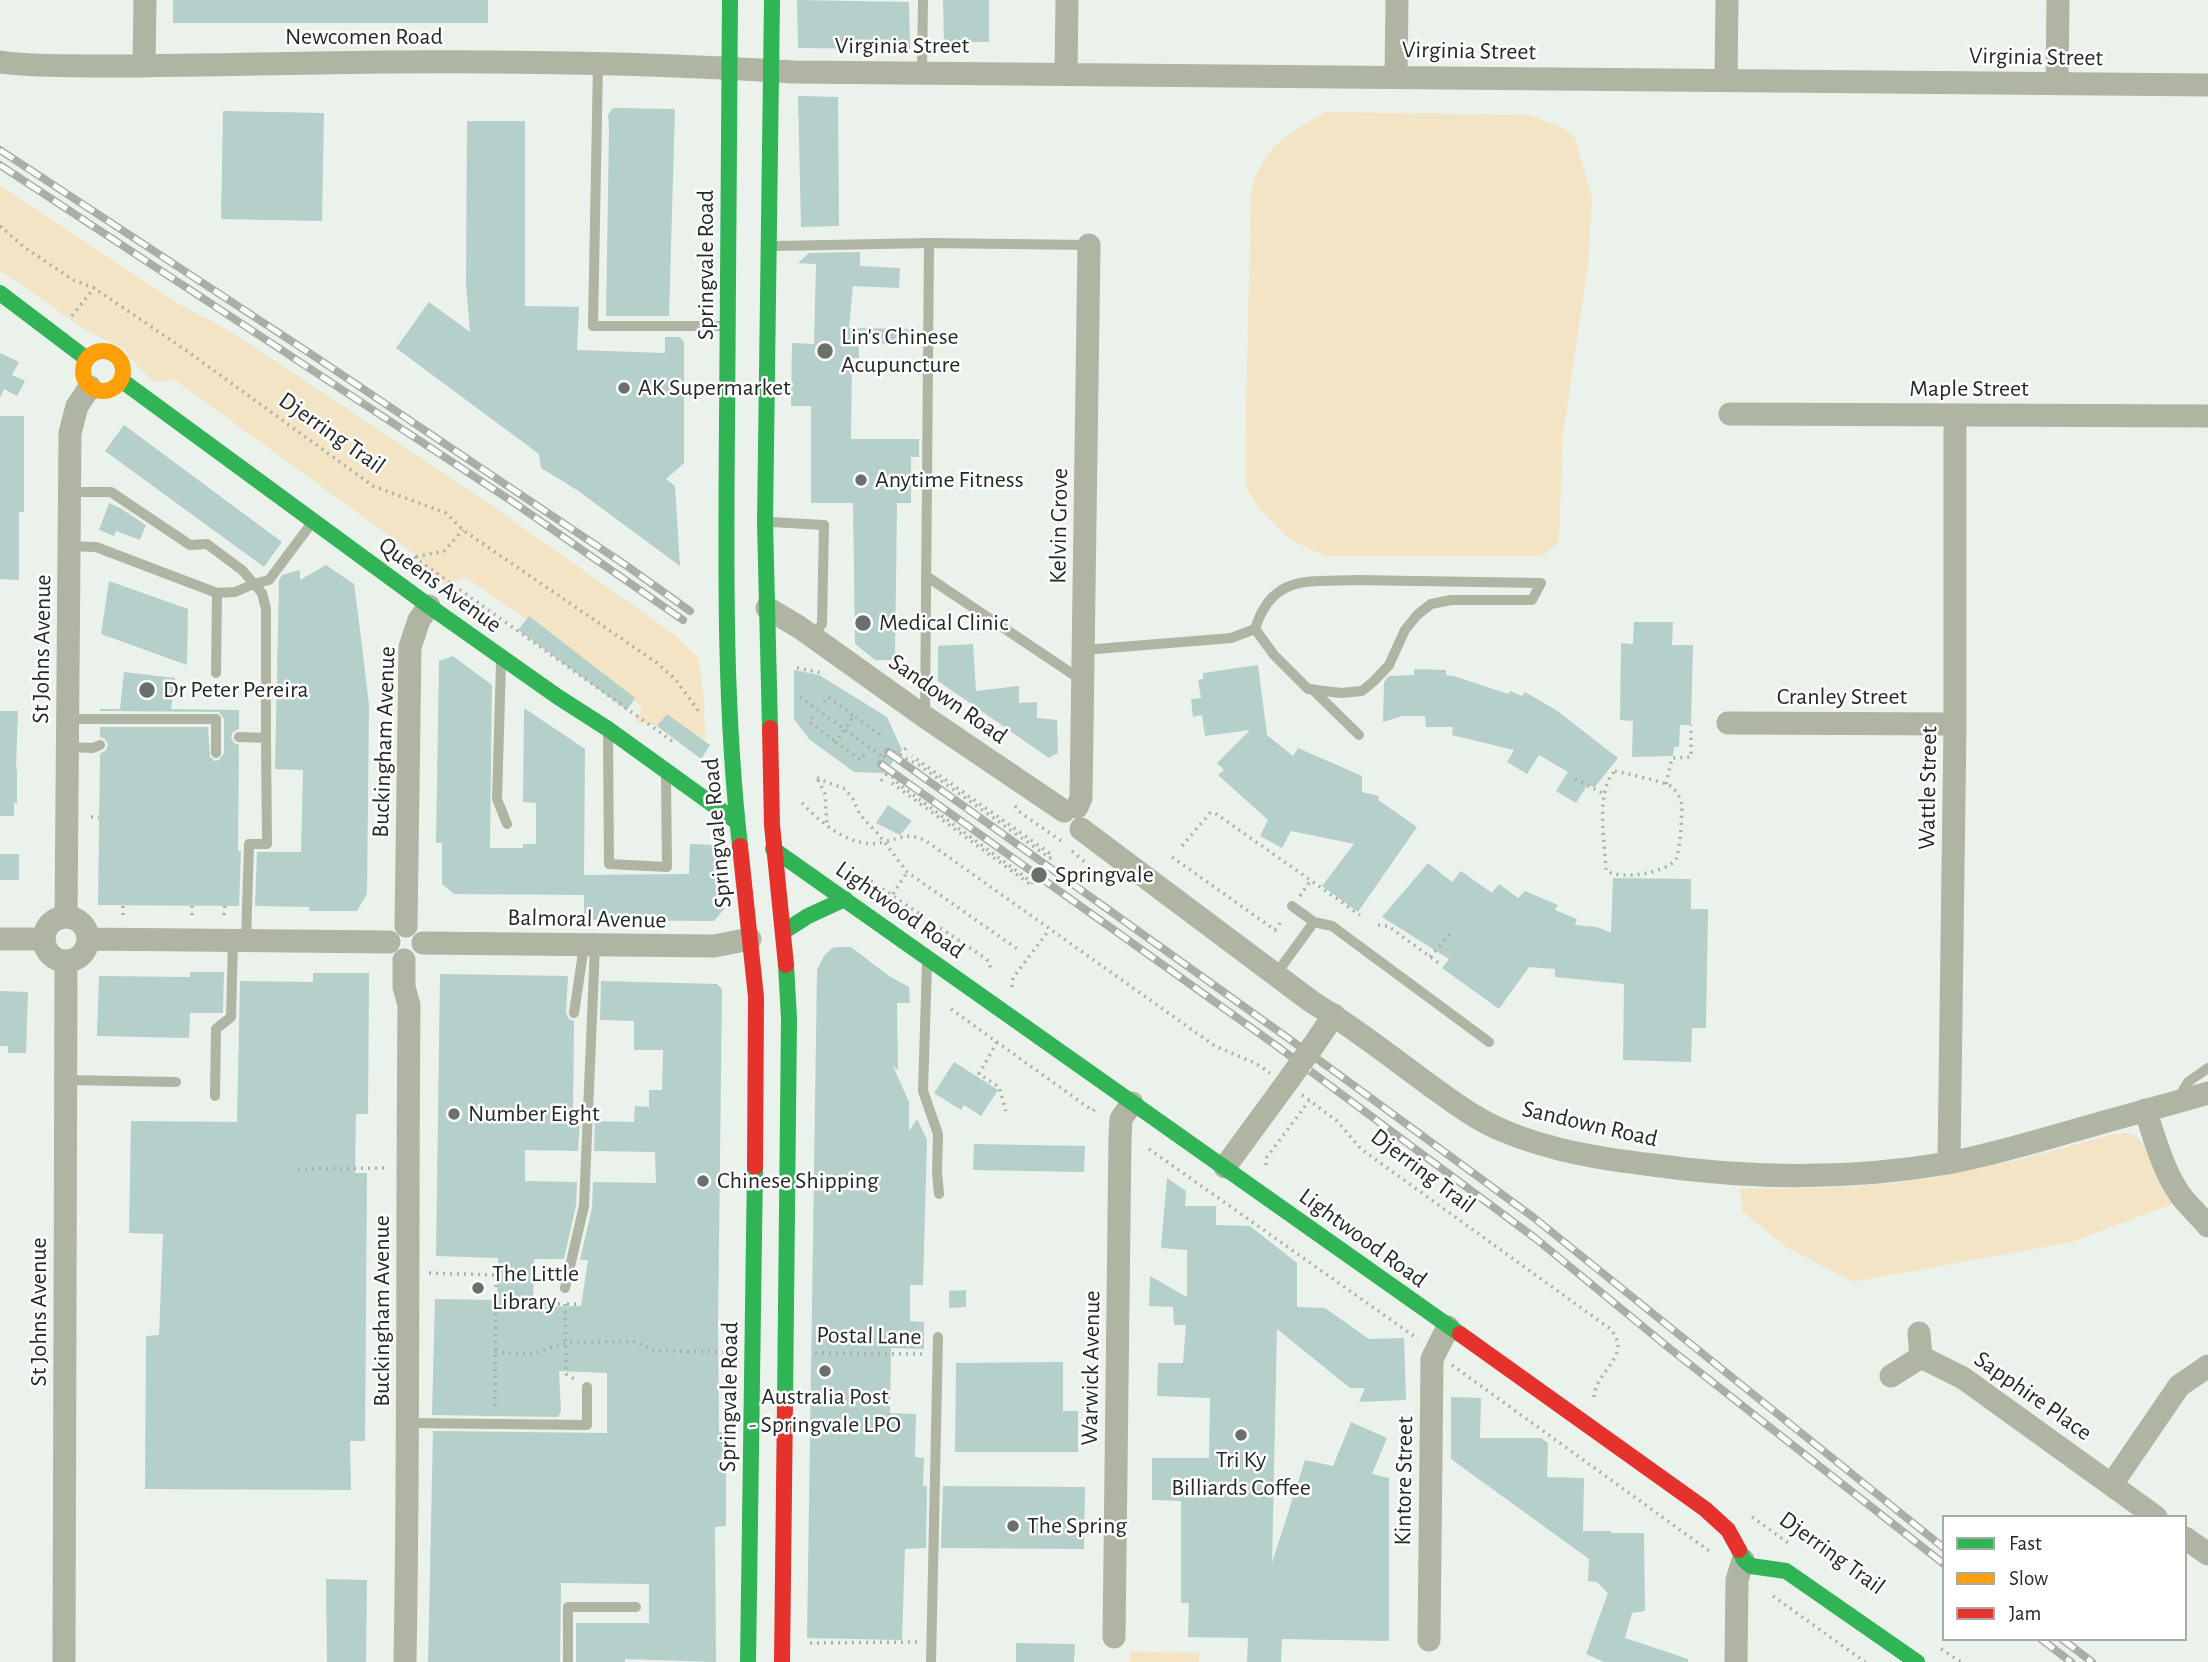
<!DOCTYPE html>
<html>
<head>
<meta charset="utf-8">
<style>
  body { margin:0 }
  #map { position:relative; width:2208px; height:1662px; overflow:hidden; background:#ebf2ec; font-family:"Alegreya Sans",sans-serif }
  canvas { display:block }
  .legend { position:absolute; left:1942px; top:1515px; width:245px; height:126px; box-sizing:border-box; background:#fff; border:2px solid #a8aaa8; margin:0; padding:9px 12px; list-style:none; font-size:21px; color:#252a26 }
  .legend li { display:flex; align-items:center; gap:14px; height:35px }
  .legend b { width:35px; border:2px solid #a8aaa8 }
</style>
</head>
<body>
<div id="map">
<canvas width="2208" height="1662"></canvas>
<ul class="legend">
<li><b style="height:9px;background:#30b455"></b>Fast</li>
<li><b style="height:9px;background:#ff9f0a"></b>Slow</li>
<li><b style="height:9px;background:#e5322d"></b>Jam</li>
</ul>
</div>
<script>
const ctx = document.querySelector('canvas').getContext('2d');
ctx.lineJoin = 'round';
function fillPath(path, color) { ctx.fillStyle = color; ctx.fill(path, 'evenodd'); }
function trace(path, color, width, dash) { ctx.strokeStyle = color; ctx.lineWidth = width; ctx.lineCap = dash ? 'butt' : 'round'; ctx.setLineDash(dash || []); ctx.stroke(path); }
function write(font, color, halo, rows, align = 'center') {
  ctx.font = font + ' "Alegreya Sans",sans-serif'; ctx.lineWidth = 5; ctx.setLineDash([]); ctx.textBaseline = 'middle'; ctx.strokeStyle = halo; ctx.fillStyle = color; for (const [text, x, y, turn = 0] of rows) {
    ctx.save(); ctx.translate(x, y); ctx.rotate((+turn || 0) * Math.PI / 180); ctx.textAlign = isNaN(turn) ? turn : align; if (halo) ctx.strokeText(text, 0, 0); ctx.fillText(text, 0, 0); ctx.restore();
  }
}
fillPath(new Path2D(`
  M1325,112L1531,115L1565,129L1575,138L1592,197L1588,266L1563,434L1559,541L1543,556H1325L1289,539L1259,508L1246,487L1245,458L1251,191C1262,147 1288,134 1325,112Z
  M0,186L179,304L233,333L481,498L675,635L699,659L704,701L705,741L667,714L657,726L635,721L643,708L612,681L529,616L526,619L464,576L448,588L418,564L424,561L175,380L154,382L137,366L122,347L88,332L0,270Z
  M2126,1133C2154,1140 2164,1180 2175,1203L2072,1242L1853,1282L1786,1247L1742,1211L1740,1189C1798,1188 1858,1189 1916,1180C1984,1170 2049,1152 2114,1134Z
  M1130,1651L1199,1653V1662H1130Z`), '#f2e4c4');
fillPath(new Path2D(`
  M173,0H488V23H173Z
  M797,0L909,2L910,49L798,48Z
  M943,0H989V42H944Z
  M798,96L838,97L839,226L801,227Z
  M613,108L675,109L669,316H606L609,129L608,115Z
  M223,111L324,113L322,221L221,219Z
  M467,121H525V306L579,307L577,350L665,353V337H680L684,342V463L666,479L675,486L680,566L577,490L541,468L539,454L396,348L429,302L470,332L466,284Z
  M860,252V266L900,268L899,288L853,286L849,328L915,329V344L859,343V358H852L851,439H919V457H911V503H897L895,660H875L855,644L853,503H811V406H791L792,343L814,344L816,264L798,263L809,253Z
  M0,353L19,362L12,375L25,381L17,396L4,389L0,398Z
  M0,416H24V512H19V580L0,579Z
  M124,425L282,542L264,567L105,451Z
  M109,503L120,508L146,525L140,540L116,531L114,536L99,530Z
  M326,565L354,584L360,630L369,705L367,894L357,911H309V907L255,906L257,852H301L303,770L275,769L279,580L282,575L300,570V580Z
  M109,581L188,609L187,665L101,634Z
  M529,616L635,698L627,710L518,630Z
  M1634,622H1673L1672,645H1693L1691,725H1680L1679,747H1674L1673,756L1632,757L1633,721L1620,720L1621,643L1633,644Z
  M973,644L976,691L1019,686V703L1037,702V718L1057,720L1058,753L1049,758L938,681V646Z
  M453,656L492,685L490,848H523V844H536V803L523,802L524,708L585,749L584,875L689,874L690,844L714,845L718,849L724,909L714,921L584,920V895L454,894L442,884V843H436L439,661Z
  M1258,665L1267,735L1293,756L1298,748L1362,776V792L1379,796L1378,800L1417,827L1358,912L1322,886L1354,844L1291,831L1282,848L1260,836L1268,820L1218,775L1224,770L1217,763L1250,730L1205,736L1202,715L1193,717L1191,699L1201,698L1198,680L1203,679V673Z
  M1414,669L1446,670V675L1457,677L1508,694L1510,691L1522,696L1525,692L1556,710L1618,758L1594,788L1588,784L1576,803L1556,791L1568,772L1539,755L1527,774L1507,762L1514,750L1452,735L1453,727H1426L1425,716H1402L1383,722L1384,682L1389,676L1414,675Z
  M794,670L819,675L887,717L902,750L884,773L854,772L809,739L794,719Z
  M124,672L175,678L171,709L239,710V729L233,732L231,737L234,743L239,745L238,851H241L239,906L98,905L100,754L106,750L108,745L105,739L100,737V727H208L210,757L215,761L219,760L224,753V719L219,712L100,711V709H120Z
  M0,711H18L16,769H17V803H14V816H0Z
  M667,714L710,745L701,759L657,726Z
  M888,805L912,821L900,835L876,823Z
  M0,854H19V880H0Z
  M1428,863L1452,882L1461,871L1492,893L1499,884L1518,898L1525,891L1558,905L1555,910L1577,919L1575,925L1597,927L1611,933L1613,878L1691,879V909H1708L1706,1028H1692L1691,1062L1623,1060L1624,984L1555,977V969L1529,967L1499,1009L1442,968L1449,959L1382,917Z
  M839,947H851L889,976L909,987L910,1003H897L898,1070L893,1066L909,1102V1131L917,1119L927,1140L923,1285H910V1321L924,1322V1349L891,1348L890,1413L916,1414L915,1457L924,1458L923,1486H927L926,1548L905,1549L902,1640L807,1638L817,970L824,956L832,948Z
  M190,972H224L223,1013H190L189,1038L97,1036L99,976L190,977Z
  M313,973H369L368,1114H356L355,1173H367L365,1441H350L351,1490L145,1489L146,1336L159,1335L163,1234L129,1233L131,1121L237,1122L240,981L313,982Z
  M440,974L568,976L566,1013L569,1019L574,1021L573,1120H580L578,1151L525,1150V1181L577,1182L576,1205L564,1259H534L533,1307L581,1306L588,1260H580L592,1208L593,1182L656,1183L655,1152L594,1151L595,1121L634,1122L635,1106L649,1107V1090H662L663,1050H634V1021L600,1020L601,981L717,984L722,989L718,1329L719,1432H726V1526L715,1527L716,1662L625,1659V1662H576V1623H649V1584L561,1583L560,1662H428L433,1431L607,1433V1373L559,1371L561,1412L558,1417L432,1415L435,1299L497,1300L498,1258L436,1256Z
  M0,991L28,992L26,1053H8V1046H0Z
  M954,1062L998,1090L981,1116L964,1105L961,1110L934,1093Z
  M974,1144L1085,1146L1084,1172L973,1170Z
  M1167,1178L1186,1191L1185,1206H1216V1225L1250,1226L1297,1263V1307L1325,1308L1369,1339L1404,1338L1406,1400L1359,1402L1365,1388H1350L1277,1329L1272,1563L1305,1460L1333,1466L1351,1422L1387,1438L1372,1474L1389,1478V1641L1282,1639L1281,1662H1247L1248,1638L1188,1637L1189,1603H1181V1501L1152,1500V1458H1209L1210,1398L1157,1396L1158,1363H1183L1186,1325H1174L1173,1307L1149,1306L1150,1276L1187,1297V1250L1161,1248Z
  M966,1290V1307L949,1308V1291Z
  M1063,1362V1411H1078V1452H955L956,1363Z
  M1451,1397L1481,1398L1480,1438H1541L1548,1443L1547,1477L1584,1478L1583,1531H1611V1533H1644L1645,1611L1632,1613L1625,1638L1688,1659V1662H1604L1586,1654L1608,1593L1597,1582L1588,1581L1589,1559L1451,1459Z
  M943,1486L1085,1487L1084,1549L941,1548Z
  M326,1579L367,1580L366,1662H327Z
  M1016,1643L1075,1644L1074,1662H1016Z`), '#b5cfca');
trace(new Path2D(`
  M0,226L24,247L73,280L94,288L187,351L373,486L446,513L463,530L657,663L676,680L700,713
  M72,316L94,288
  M414,557L672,741
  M416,557L444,551L463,530
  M797,668L823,673
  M800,697L883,757
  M824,702L828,697L854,716
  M812,717L809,722L836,742
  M864,755L861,760L836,742L854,716L879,734L876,739
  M900,755L907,747
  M1615,771C1627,774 1664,781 1672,787C1677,792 1681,799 1682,806C1682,815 1680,852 1676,859C1667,873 1618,881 1606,870C1605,844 1595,790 1615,771Z
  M817,778L845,789L853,799L860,815L879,835L907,872L1019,950
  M1575,779L1604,794
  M818,780L825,794L827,826
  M881,781L888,772
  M892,783L1031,885L1033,883L901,786L879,763L889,750L919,765L1050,858L1052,855L912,756
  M1666,784L1672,758L1691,757V725
  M802,803C822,824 852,850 884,842C901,838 909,832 926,841L1215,1046L1257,1064L1270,1073
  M1015,806L1021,813L1064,843
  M91,817H99
  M1182,846L1210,813H1215L1360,915
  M1072,851L1085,862
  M1172,857L1275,930L1283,919
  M865,877L985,958L989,962L991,970
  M893,894L907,872
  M1300,896L1311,880
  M123,915V905
  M192,915V905
  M224,915L225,906
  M1378,925L1388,926L1440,964
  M1430,957L1452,932
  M1012,987L1013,978L1049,930
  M951,1009L1093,1111L1097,1106
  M997,1042L979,1074L999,1087L1006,1111
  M1302,1095L1337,1121L1361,1149L1609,1328C1636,1356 1592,1372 1594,1400
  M1149,1149L1418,1339
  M1266,1165L1267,1157L1309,1101
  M298,1169L388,1168
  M429,1273L496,1275L495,1409
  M495,1303L560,1304
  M565,1304L566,1374L574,1379
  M567,1304H579
  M495,1352L531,1354L566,1343L633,1341L655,1351L723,1352
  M815,1353L923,1354
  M1452,1365L1712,1553
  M1752,1517L1791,1545
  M1773,1596L1865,1662
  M810,1643L918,1642
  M1941,1649L1961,1662`), '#adb1a5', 3.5, [2, 5]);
trace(new Path2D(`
  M598,64L593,326H720
  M922,72L923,0
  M775,246L929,243L1089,245
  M70,492H111L190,545L207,544L242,570L262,593L266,609V738L239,737
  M771,522L824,525L822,624L813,636
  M69,546L96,547L217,593L235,592L254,584L269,580L311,524
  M926,576L1083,681
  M1355,580L1541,583L1532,600H1451L1431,604L1417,615L1405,630L1389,665L1374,681L1362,691L1341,693L1308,689L1274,655L1255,629C1272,574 1308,582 1355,580Z
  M1084,650L1231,638L1255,629
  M501,663L497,799L507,824
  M216,673L217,593
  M1312,689L1359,735
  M925,716L929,243
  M68,719H216V753
  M608,734L609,864L667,867L666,777
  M68,747L93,748L100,745
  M1292,906L1314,922
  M246,941L249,844H267L266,738
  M927,963L923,1091L938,1134L937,1172L939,1194
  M1276,974L1314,922L1332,926L1489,1042
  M574,1013L584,946
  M66,1080L176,1082
  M215,1096L216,1029L231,1017L233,941
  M2178,1099L2188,1082L2208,1068
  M565,1288L584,1206L595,946
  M408,1423L587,1425V1387
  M568,1662V1607H636
  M931,1662L938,1337`), '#b0b4a3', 10);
trace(new Path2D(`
  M0,62C33,67 67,65 100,66C173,66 245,64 318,63C476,60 635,62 794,72L2208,85
  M144,66L145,0
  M1066,74L1067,0
  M1396,77L1397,0
  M1726,80L1727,0
  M2057,84L2058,0
  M1730,414L2208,416
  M767,608L799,627L925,717L1064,811
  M1728,723L1955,724
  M1077,807L1081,798L1089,245
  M1081,829L1312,1002C1352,1026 1390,1056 1428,1084C1452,1101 1476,1120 1504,1131C1551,1151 1603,1159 1653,1165C1751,1179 1850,1180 1948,1163C1991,1155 2034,1142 2076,1130C2120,1117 2164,1106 2208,1093
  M44 939a22 22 0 1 1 44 0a22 22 0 1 1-44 0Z
  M66,917L70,433L77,406L90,387
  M406,926L410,647L419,620L429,606
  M0,939H43
  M88,939L389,942
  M423,943L714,946L750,939
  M404,960V987L409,1005C407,1224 409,1443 405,1662
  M1313,1046L1334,1015
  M2145,1110C2155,1138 2162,1168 2179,1193C2187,1205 2199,1215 2208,1226
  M1949,1162L1955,724V415
  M1225,1167L1290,1078
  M1921,1357L1963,1378L2156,1517
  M1891,1376L1921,1357L1919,1333
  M2112,1484L2179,1386L2208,1366
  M2185,1538L2208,1554
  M1114,1637L1120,1137L1121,1119L1132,1103
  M1429,1640L1432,1359L1448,1327
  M64,1662L66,962
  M1736,1662L1737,1580L1743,1560`), '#b0b4a3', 23);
trace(new Path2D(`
  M730,0C729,141 728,282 727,423C726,564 724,706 740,846
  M0,293L87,359
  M121,380L429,606L558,697L608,729L737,822
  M770,728L765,522L772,0
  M773,849L1460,1334
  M783,932L808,916L845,899
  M785,1403L789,1018L786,965
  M1739,1550L1744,1560L1751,1566L1786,1571L1917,1662
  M748,1662L755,1167`), '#30b455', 16);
trace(new Path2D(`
  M83 371a20 20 0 1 1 40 0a20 20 0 1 1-40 0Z`), '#ff9f0a', 16);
trace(new Path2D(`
  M770,728L772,825L786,965
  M740,846L756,997L755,1167
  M1460,1334L1705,1509L1728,1530L1739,1550
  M782,1662L785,1403`), '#e5322d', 16);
const rail = new Path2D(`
  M0,150L308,352L627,566L690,611
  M0,165L513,502L683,620
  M888,752L1334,1071L1533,1217L1944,1548
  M881,764L1274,1044L1535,1238L1669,1348L1944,1564
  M2041,1639L2071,1662
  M2062,1639L2092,1662`);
trace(rail, '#aaafa5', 8);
trace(rail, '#fff', 5, [16]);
trace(new Path2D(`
  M1290,1078L1313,1046`), '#b0b4a3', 23);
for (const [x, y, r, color] of [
  [825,351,9,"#6a706b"],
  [624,388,7,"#6a706b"],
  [861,480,7,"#6a706b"],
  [863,623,9,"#6a706b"],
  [147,690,9,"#6a706b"],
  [1039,875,9,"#6a706b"],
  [454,1114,7,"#6a706b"],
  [703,1181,7,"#6a706b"],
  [478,1288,7,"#6a706b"],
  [825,1371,7,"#6a706b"],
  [1241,1435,7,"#6a706b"],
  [1013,1526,7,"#6a706b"]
]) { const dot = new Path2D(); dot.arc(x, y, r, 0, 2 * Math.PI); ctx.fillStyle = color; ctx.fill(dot); trace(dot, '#fff', 2.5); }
write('24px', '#252a26', '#fff', [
  ["Newcomen Road",364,37],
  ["Virginia Street",902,46],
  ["Virginia Street",1469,51,1],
  ["Virginia Street",2036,57,1],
  ["Springvale Road",706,265,-90],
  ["Maple Street",1969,389],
  ["Djerring Trail",332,433,35],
  ["Kelvin Grove",1059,526,-89],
  ["Queens Avenue",440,585,36],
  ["St Johns Avenue",42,649,-89],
  ["Cranley Street",1842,697],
  ["Sandown Road",948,699,35],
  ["Buckingham Avenue",384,742,-88],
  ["Wattle Street",1928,788,-89],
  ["Springvale Road",717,833,-95],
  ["Lightwood Road",900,910,35],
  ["Balmoral Avenue",587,919,1],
  ["Sandown Road",1590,1124,13],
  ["Djerring Trail",1423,1171,37],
  ["Lightwood Road",1363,1238,36],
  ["Buckingham Avenue",382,1311,-90],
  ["St Johns Avenue",39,1312,-90],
  ["Postal Lane",869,1336,1],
  ["Warwick Avenue",1091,1368,-89],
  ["Sapphire Place",2033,1396,35],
  ["Springvale Road",729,1397,-89],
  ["Kintore Street",1404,1481,-89],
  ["Djerring Trail",1832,1553,36]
]);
write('24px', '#252a26', '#fff', [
  ["Lin's Chinese",841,337],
  ["Acupuncture",841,365],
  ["AK Supermarket",638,388],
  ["Anytime Fitness",875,480],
  ["Medical Clinic",879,623],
  ["Dr Peter Pereira",163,690],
  ["Springvale",1055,875],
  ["Number Eight",468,1114],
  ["Chinese Shipping",717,1181],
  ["The Little",492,1274],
  ["Library",492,1302],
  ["Australia Post",825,1397,"center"],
  ["- Springvale LPO",825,1425,"center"],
  ["Tri Ky",1241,1460,"center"],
  ["Billiards Coffee",1241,1488,"center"],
  ["The Spring",1027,1526]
], 'left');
</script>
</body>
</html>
